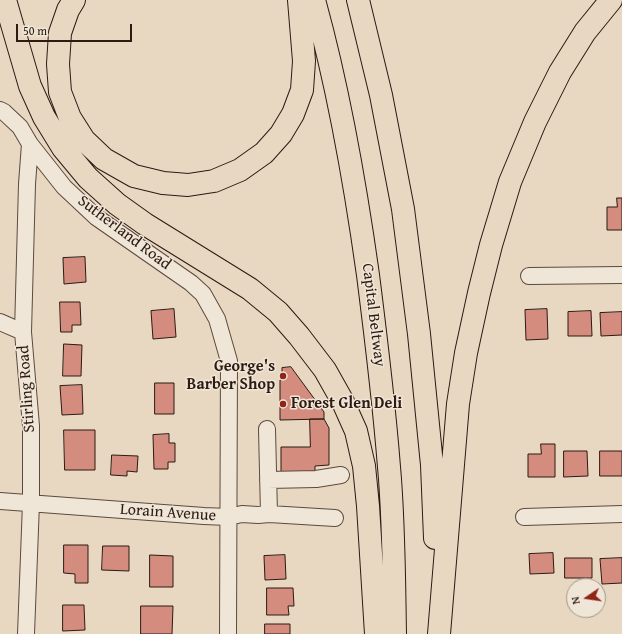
<!DOCTYPE html>
<html>
<head>
<meta charset="utf-8">
<style>
  body { margin:0 }
  #map { position:relative; width:622px; height:634px; overflow:hidden; background:#e8d8c1; font-family:"Gentium Book Plus",serif }
  canvas { display:block }
  .north { position:absolute; left:566px; top:578px; width:40px; height:40px; box-sizing:border-box; background:#f0e6d7; border:1px solid #a29489; border-radius:50%; rotate:257deg; font-size:11px; font-weight:700; line-height:16px; text-align:center; color:#2c1a13 }
  .north::after { content:''; display:block; margin:auto; width:14px; height:18px; background:#8f2418; clip-path:polygon(50% 0,100% 100%,50% 72%,0 100%) }
  .scale { position:absolute; left:16px; top:24px; width:116px; height:18px; box-sizing:border-box; border:2px solid #2c1a13; border-top:0; padding-left:5px; font-size:12px; line-height:14px; white-space:nowrap; color:#2c1a13; -webkit-text-stroke:3px #f0e6d7; paint-order:stroke }
</style>
</head>
<body>
<div id="map">
<canvas width="622" height="634"></canvas>
<div class="north">N</div>
<div class="scale">50 m</div>
</div>
<script>
const ctx = document.querySelector('canvas').getContext('2d');
ctx.lineJoin = 'round';
function fillPath(path, color) { ctx.fillStyle = color; ctx.fill(path, 'evenodd'); }
function trace(path, color, width, dash) { ctx.strokeStyle = color; ctx.lineWidth = width; ctx.lineCap = dash ? 'butt' : 'round'; ctx.setLineDash(dash || []); ctx.stroke(path); }
function write(font, color, halo, rows, align = 'center') {
  ctx.font = font + ' "Gentium Book Plus",serif'; ctx.lineWidth = 3; ctx.setLineDash([]); ctx.textBaseline = 'middle'; ctx.strokeStyle = halo; ctx.fillStyle = color; for (const [text, x, y, turn = 0] of rows) {
    ctx.save(); ctx.translate(x, y); ctx.rotate((+turn || 0) * Math.PI / 180); ctx.textAlign = isNaN(turn) ? turn : align; if (halo) ctx.strokeText(text, 0, 0); ctx.fillText(text, 0, 0); ctx.restore();
  }
}
const building = new Path2D(`
  M617,198H622V230H607V207H617Z
  M85,257L86,282L64,284L63,258Z
  M60,302H80L81,325H72V332H61Z
  M174,309L176,337L153,339L151,311Z
  M547,309L548,339L526,340L525,310Z
  M591,311L592,336H568V312Z
  M622,312V335L601,336L600,313Z
  M64,344L82,345L81,376H63Z
  M291,367L324,412V419L280,420V380L282,379V368Z
  M155,383H174V414H155Z
  M82,385L83,414L62,415L60,386Z
  M310,419H324L329,428V465L315,466V472H281V447H310Z
  M64,430H95V470H65Z
  M169,434V443H175V462H168V469H154L153,435Z
  M541,444H555V477H528V454H541Z
  M564,451H587L588,476L564,477Z
  M600,451H622V476H600Z
  M112,455L138,456L137,472L127,471V476L111,475Z
  M64,545H88V583H75V574L64,573Z
  M103,546H129V571L102,570Z
  M553,553L554,573L530,574L529,554Z
  M150,555L173,556V587H150Z
  M285,555L286,579L265,580L264,556Z
  M565,558H592V578H565Z
  M622,558V583L602,584L600,559Z
  M267,588H293L294,606H288L289,615H267Z
  M63,605H84L85,630L63,631Z
  M141,606H173L172,634H141Z
  M265,624H290V634H265Z`);
fillPath(building, '#d38c7e');
trace(building, '#2c1a13', 1);
const minor = new Path2D(`
  M0,110L4,112L20,127L30,144L64,187L96,217L191,283L203,294L217,319L229,361L228,634
  M529,276L622,275
  M0,322L23,332
  M267,429L269,514
  M268,480L316,479L341,475
  M0,501L204,516L228,517L242,514L258,515L269,514L335,518
  M524,517L622,514
  M26,634L31,503V426L23,332L27,184L30,144`);
const highway = new Path2D(`
  M5,0L30,86L44,117L63,148L88,178L117,204L145,224L250,289L278,312L299,336L325,370L343,402L356,431L364,466L368,506L376,634
  M74,0L68,10L60,33L58,64L60,92L70,118L84,140L104,159L134,176L163,183L188,185L214,181L240,170L264,153L281,134L293,114L302,90L304,61L299,0
  M314,0C339,90 355,182 368,275C376,338 384,403 389,467C394,522 394,578 395,634
  M358,0L381,95L403,209L419,334L432,465L435,538
  M439,634L458,404L466,353L479,293L491,245L510,182L535,122L560,72L585,32L611,0`);
trace(minor, '#5b4a3e', 18);
trace(highway, '#2c1a13', 24);
trace(minor, '#f0e6d7', 16);
trace(highway, '#e8d8c1', 22);
for (const [x, y, r, color] of [
  [283,376,4,"#8f2418"],
  [283,404,4,"#8f2418"]
]) { const dot = new Path2D(); dot.arc(x, y, r, 0, 2 * Math.PI); ctx.fillStyle = color; ctx.fill(dot); trace(dot, '#f0e6d7', 1.5); }
write('16px', '#2c1a13', '#f0e6d7', [
  ["Sutherland Road",124,233,37],
  ["Capital Beltway",373,315,83],
  ["Stirling Road",27,389,-94],
  ["Lorain Avenue",168,513,4]
]);
write('bold 16px', '#2c1a13', '#f0e6d7', [
  ["George's",275,367],
  ["Barber Shop",275,385],
  ["Forest Glen Deli",291,404,"left"]
], 'right');
</script>
</body>
</html>
